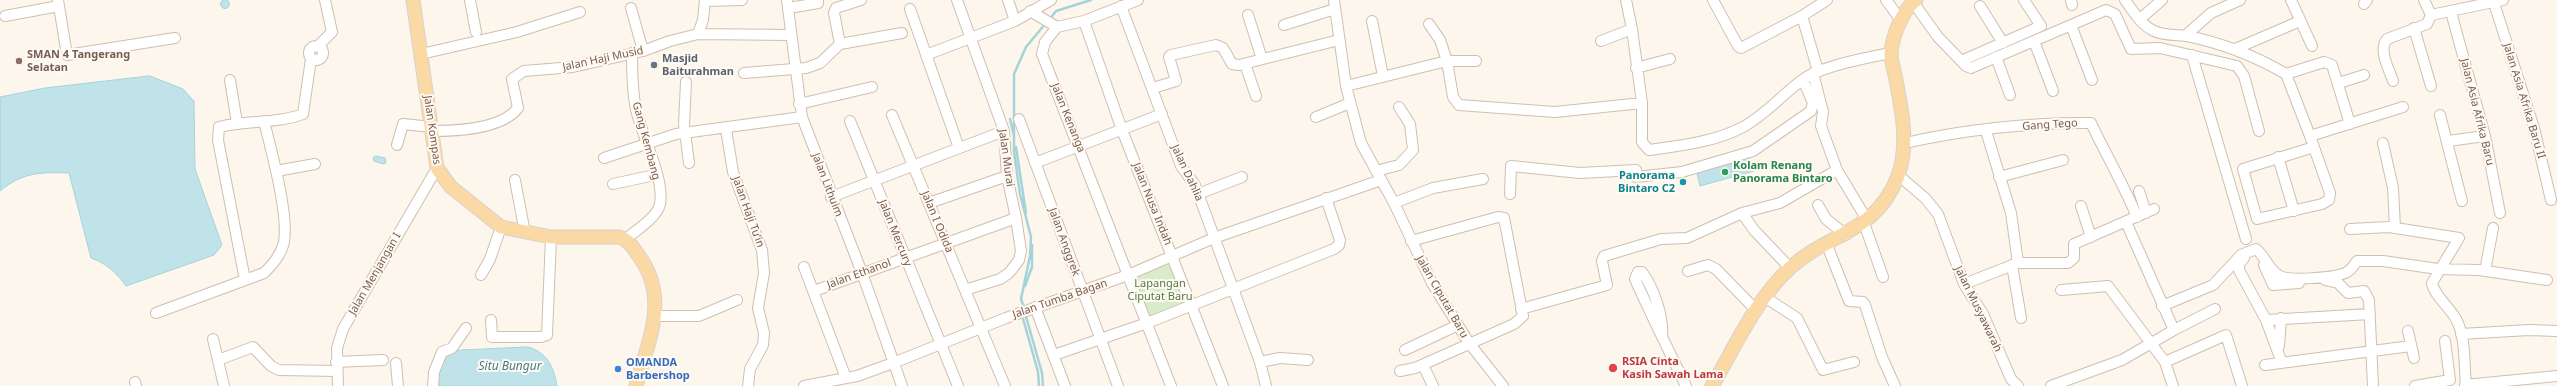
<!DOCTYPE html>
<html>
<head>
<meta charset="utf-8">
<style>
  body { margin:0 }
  canvas { display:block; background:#fdf6ec }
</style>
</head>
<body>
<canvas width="2557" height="386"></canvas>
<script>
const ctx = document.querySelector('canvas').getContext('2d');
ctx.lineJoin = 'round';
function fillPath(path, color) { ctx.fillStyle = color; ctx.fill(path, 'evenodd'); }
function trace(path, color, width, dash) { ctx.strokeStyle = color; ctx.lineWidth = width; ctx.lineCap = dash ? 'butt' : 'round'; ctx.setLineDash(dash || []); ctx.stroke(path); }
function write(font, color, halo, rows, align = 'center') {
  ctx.font = font + ' "Noto Sans",sans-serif'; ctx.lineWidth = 4; ctx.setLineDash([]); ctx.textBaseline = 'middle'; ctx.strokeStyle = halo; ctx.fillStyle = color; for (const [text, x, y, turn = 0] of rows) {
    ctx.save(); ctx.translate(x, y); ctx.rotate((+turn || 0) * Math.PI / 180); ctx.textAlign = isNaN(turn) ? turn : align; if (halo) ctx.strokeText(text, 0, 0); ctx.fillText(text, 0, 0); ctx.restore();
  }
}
fillPath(new Path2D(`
  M1172,261L1188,304L1148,319L1131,276Z`), '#d8ecc9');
const water = new Path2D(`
  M220.5 4a4.5 4.5 0 1 1 9 0a4.5 4.5 0 1 1-9 0Z
  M150,76L183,89L194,101L195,169L222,245L214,255L126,286C116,272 107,264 91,258L69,173C41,172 23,172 0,191V97L45,88Z
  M376,156L385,158L386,163L383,164L374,161L373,158Z
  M1749,157L1754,171L1700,186L1697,173Z
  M528,347C547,352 554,367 557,386H436V375L448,352L462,350Z`);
fillPath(water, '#bfe3e8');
trace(water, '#a5d3da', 1);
trace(new Path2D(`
  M1050,19L1056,11L1091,0
  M1010,119L1014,136
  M1016,147L1026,213
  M1025,286L1032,267V245
  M1024,308L1021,299L1030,256L1031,237L1020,194L1014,152V74L1026,47L1046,23
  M1025,313L1042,373L1043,386
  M1022,315L1038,372L1039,386`), '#a5d3da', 2.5);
const minor = new Path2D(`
  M58,0L67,55L175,38
  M470,0L476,32
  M787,0L802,117L862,273L902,386
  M957,0L1004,131L1007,176L1016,218L1021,251L1019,260L1009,273L1000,279L965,290
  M1008,0L1015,21
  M1138,0L1084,21L1057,27L1045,42L1042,54L1171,386
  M1334,0L1346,86L1361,143L1394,203L1432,283L1469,343L1503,386
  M1626,0L1632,29
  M1713,0L1738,46L1741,48L1802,16L1827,0
  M1886,0L1900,19
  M2071,0L2072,5
  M2125,0C2133,11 2141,25 2154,31C2165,36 2175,34 2187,36C2222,43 2255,56 2286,74L2310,136L2403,107
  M2291,0L2312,46
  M705,1L742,0
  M1913,2L1938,37L1966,66L1971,68L2106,10L2115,14L2131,49L2160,48L2237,66L2244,76L2259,131
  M2494,3L2534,128L2551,200
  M2364,4L2367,0
  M1121,6L1181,166L1195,185L1260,362L1266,386
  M1980,6L2003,43
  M631,8L643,51
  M789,8L818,3V0
  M910,9L959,148
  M1030,11L1057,27
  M2451,12L2485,136L2500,213
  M1248,15L1262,59
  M2431,15L2503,0
  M5,16L59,6
  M1802,16L1818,71
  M2140,19L2162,0
  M1084,21L1122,130L1223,386
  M1372,21L1383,76
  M1429,24L1440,40L1447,61H1476
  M1284,25L1335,9
  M2071,25L2092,80
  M2414,28L2431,86
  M698,34L703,20L705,0
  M2185,36L2211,13L2240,0
  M1601,41L1632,29L1642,103V142L1649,150C1679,146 1715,142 1743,127C1765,115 1782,95 1802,80C1819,67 1869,57 1891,53
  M2034,41L2053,91
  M840,44L834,13L836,8L861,0
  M309 53a7 7 0 1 1 14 0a7 7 0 1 1-14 0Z
  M317,47L332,32L325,0
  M2235,49L2300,21
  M421,54L517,32L580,12
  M926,55L1015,21L1051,0
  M2192,55L2246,239
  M1996,57L2010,95
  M1961,61L2041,26L2024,0
  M1245,64L1256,96
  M1636,68L1670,59
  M744,73L806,68L820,63L840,44L902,33
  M1813,73L1823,112L1821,126L1837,170L1867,220
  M2286,74L2324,62L2332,65L2350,124
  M230,80L237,123
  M2393,81C2389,69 2378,50 2387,39L2427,24L2431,15L2424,0
  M686,82L684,124L689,163
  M2339,83L2364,75
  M1346,86L1447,61L1453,97L1459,105L1555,112L1642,103
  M1153,88L1176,81L1169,57L1171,55L1216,45L1223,48L1232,64L1239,65L1339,40
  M799,104L872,87
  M892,115L1005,386
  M2440,115L2462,201
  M1316,117L1350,103
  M1019,119L1118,386
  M850,121L958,386
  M726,129L733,172L762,250L764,273L758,308L764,333L763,345L750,369L748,386
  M433,131C458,131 502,129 518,108L512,79L524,71L573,67L643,51L670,41L698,34L791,35
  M1986,131L2011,213L2018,263
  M2310,136L2330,193L2329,200L2322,204L2257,219L2243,169L2314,147
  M2448,141L2485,136
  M1905,143C1962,130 2032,122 2091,123C2106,155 2124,185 2137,217
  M2383,143L2393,188L2395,228
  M397,145L403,124L432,127
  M2278,157L2294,211
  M604,158L676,134L802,117
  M1035,163L1162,114
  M276,171L315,164
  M1376,171L1399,165L1413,150L1410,124L1399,107
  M1898,175L1925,198L1938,214L1964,284L1983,314L2011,379L2018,386
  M1999,177L2063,160
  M515,180L525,233
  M613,184L655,175
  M2139,191L2146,213
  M1198,194L1242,177
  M1510,194L1511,166L1580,173L1636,170V177L1682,172L1753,151L1811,111L1813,103L1803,80
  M831,197L1004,131
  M929,203L1007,176
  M1394,203L1433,188L1483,179
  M1818,205L1826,219L1846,235
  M2081,206L2091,237
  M1742,213L1754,230L1790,268
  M2126,222L2174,330L2215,309
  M1864,223L1883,277
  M2350,229L2389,227L2459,238L2432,283C2434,296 2451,308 2457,321C2466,339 2464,366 2466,386
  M626,239C636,230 657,218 660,204C665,179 641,134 636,109C632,91 632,71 632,53
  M1827,245L1849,301L1863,302L1865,305L1882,357L1895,386
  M2244,258L2239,264V270L2266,320L2282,363
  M2012,265L2021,318
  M2264,265L2273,285L2299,283
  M804,267L846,378
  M1688,271L1708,265L1716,269L1757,311
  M2485,271L2493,228
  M481,275L490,259L501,227
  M245,280L218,140L219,127C247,120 277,124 303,114L311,59
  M2325,280L2338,283L2348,293L2364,291L2369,300L2373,386
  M1964,284L2018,263H2068L2074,258V244L2154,209
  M2061,290L2108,286L2165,362L2173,386
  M814,291L1016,218
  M1766,298L1797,318L1823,370L1854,362
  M2162,306L2213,285L2241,255L2256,249C2265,256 2269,271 2280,276C2290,281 2337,278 2347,272C2351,270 2354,265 2357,261H2383L2438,269L2479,270L2547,280
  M1035,307L1065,386
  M1521,309L1607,285L1602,261L1604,256L1661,239L1687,238L1742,213L1780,203L1837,170
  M156,313L264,273C273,264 281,255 284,242C289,214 271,150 264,121
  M655,316H699L737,300
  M491,320L492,337H541L547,335L551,237
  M2266,320L2370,314
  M2408,331L2414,358
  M2461,334L2529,330L2557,331
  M1662,337C1664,318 1654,288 1642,272H1638L1635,279C1651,315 1669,351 1686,386
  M213,339L224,386
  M2279,346L2281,318
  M1405,350L1458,325
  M1054,355L1147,323L1334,249L1339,245L1340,240L1326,198
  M218,360L253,347L271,366L279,370L337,371
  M336,362L383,360
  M1260,362L1280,358L1308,360
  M2165,362L2226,335L2242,386
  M396,363L398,386
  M1423,365L1433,386
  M2265,365L2411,346
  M1400,371L1415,368L1514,324L1523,316L1504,218L1498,217L1411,241
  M135,382L136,386
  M2465,385L2557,376
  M338,386L337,348L343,329L437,168
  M433,386L434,372L442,352L452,348L466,328
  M804,386L857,376L893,363L1006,318L1128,275L1214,238L1381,180
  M2051,386L2122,360L2174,330
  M2415,386L2450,380L2445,341`);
const major = new Path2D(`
  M413,0L437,168L451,187L501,227L551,237H619C629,240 633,248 639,256C670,299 648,341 636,386
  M1712,386C1735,347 1756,299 1790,268C1829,232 1876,234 1898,176C1909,145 1902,111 1896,80C1895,72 1891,62 1891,53C1892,37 1903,9 1916,0`);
trace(minor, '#d1beb0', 12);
trace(major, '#dad1cd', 15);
trace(minor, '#fff', 10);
trace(major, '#fbd9a5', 13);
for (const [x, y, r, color] of [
  [19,61,4,"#8d6e63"],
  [654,65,4,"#6b7280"],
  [1725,172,4,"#2e9e5b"],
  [1683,182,4,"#0f9aa8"],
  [1613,368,5,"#e0444e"],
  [618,369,4,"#3f7fe0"]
]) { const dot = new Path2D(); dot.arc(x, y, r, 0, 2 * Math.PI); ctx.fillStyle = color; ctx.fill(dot); trace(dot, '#fffaf3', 1.5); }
write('bold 11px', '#785e54', '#fffaf3', [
  ["SMAN 4 Tangerang",27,55],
  ["Selatan",27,68]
], 'left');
write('11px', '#7a5c4d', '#fffaf3', [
  ["Jalan Haji Musid",603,59,-12],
  ["Jalan Asia Afrika Baru II",2524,101,73],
  ["Jalan Asia Afrika Baru",2477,112,76],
  ["Jalan Kenanga",1068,118,68],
  ["Gang Tego",2050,125,-4],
  ["Jalan Kompas",432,130,82],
  ["Gang Kembang",646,141,75],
  ["Jalan Murai",1006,158,82],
  ["Jalan Dahlia",1187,173,65],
  ["Jalan Lithuim",827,185,69],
  ["Jalan Nusa Indah",1152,204,68],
  ["Jalan Haji Tu’in",748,212,70],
  ["Jalan I Odida",937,222,67],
  ["Jalan Mercury",895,233,68],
  ["Jalan Anggrek",1064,242,70],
  ["Jalan Menjangan I",375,274,-60],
  ["Jalan Ethanol",859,274,-20],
  ["Jalan Ciputat Baru",1442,297,60],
  ["Jalan Tumba Bagan",1060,299,-19],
  ["Jalan Musyawarah",1978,309,64]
]);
write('bold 11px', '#5b616d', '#fffaf3', [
  ["Masjid",662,59],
  ["Baiturahman",662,72]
], 'left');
write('bold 11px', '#27864d', '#fffaf3', [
  ["Kolam Renang",1733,166],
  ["Panorama Bintaro",1733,179]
], 'left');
write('bold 11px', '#0d838f', '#fffaf3', [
  ["Panorama",1675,176],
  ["Bintaro C2",1675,189]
], 'right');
write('11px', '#537a41', '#fffaf3', [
  ["Lapangan",1160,284],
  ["Ciputat Baru",1160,297]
]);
write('bold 11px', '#be3a42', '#fffaf3', [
  ["RSIA Cinta",1622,362],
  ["Kasih Sawah Lama",1622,375]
], 'left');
write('bold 11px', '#366cbe', '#fffaf3', [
  ["OMANDA",626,363],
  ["Barbershop",626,376]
], 'left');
write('italic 12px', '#437c86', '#fffaf3', [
  ["Situ Bungur",510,367]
]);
</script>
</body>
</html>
